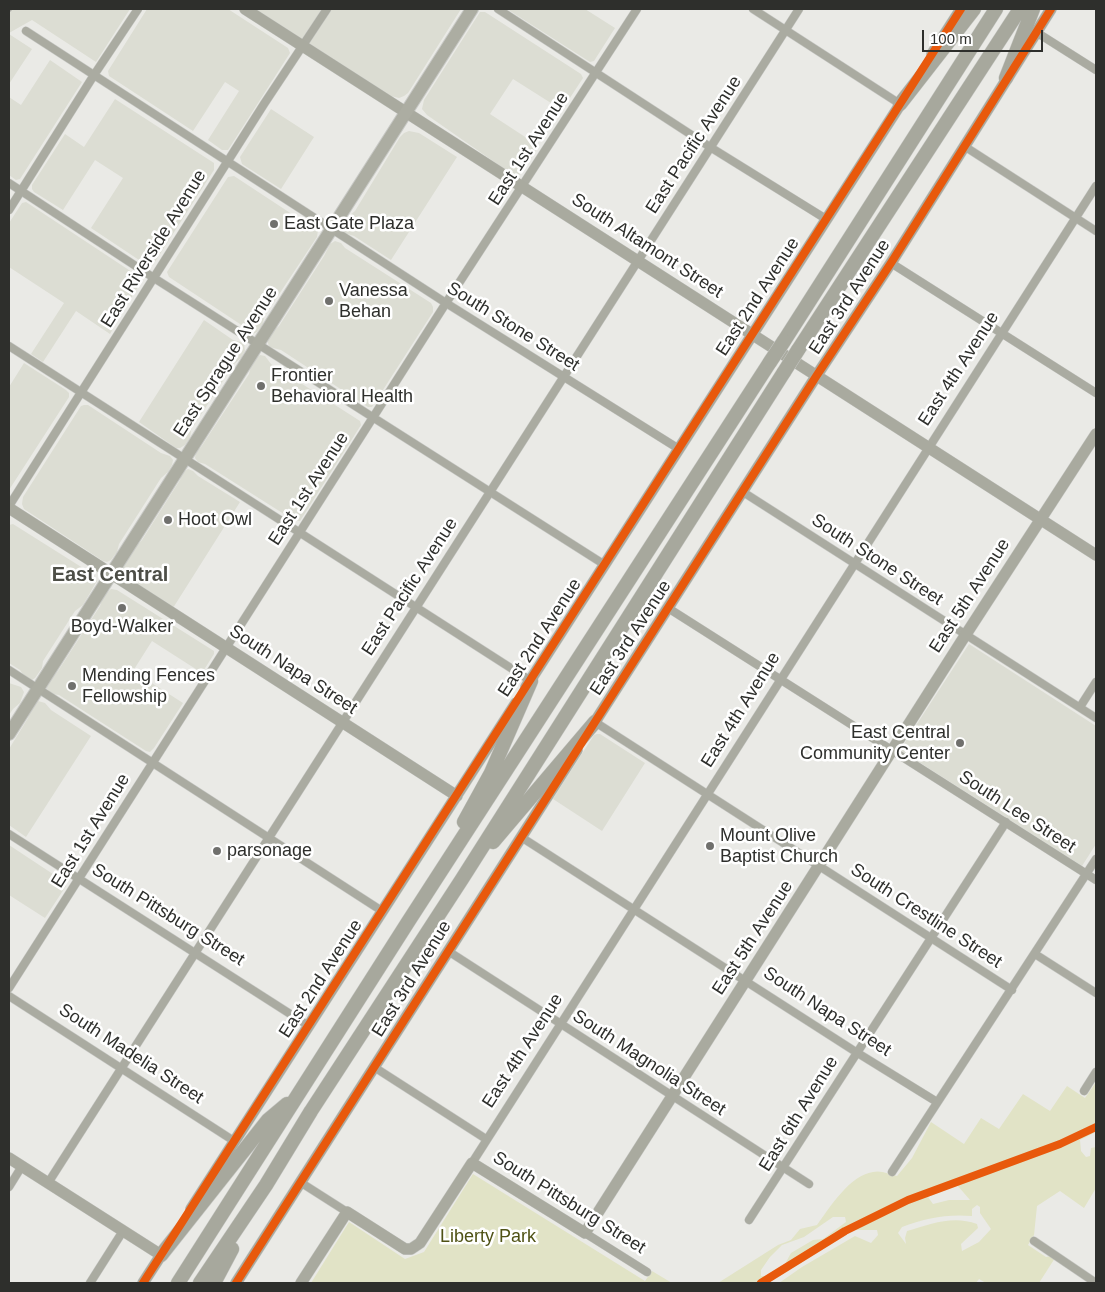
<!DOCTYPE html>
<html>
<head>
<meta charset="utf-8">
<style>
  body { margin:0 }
  #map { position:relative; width:1105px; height:1292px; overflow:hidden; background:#eaeae6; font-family:Helvetica,sans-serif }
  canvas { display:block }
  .frame { position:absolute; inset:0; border:10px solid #2e2f2c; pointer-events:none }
  .scale { position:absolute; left:922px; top:30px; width:121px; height:22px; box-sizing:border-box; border:2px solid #2e2f2c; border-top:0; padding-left:6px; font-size:15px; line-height:18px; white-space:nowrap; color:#2e2f2c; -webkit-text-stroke:4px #fff; paint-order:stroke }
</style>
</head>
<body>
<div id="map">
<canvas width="1105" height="1292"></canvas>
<div class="frame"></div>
<div class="scale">100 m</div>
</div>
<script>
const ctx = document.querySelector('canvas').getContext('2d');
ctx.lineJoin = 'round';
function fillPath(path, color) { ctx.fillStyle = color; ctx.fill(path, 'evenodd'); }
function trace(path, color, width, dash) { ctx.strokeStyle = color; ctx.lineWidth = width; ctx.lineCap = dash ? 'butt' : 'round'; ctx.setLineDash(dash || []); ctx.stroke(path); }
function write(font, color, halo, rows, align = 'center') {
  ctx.font = font + ' Helvetica,sans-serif'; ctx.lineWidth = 5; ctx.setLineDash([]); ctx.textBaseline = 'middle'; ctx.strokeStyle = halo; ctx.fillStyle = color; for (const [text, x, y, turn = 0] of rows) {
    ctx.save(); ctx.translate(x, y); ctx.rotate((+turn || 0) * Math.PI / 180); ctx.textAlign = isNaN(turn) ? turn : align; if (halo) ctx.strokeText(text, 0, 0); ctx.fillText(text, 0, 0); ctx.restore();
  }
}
fillPath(new Path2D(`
  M9,9H130L96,62L32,20L9,33Z
  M147,9H228L288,48L290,53L228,150H222L208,140L239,91L225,82L193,131L109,76L108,71Z
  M254,9H461L408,93L404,96L399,98L387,95Z
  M507,9H585L615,28L594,61L590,62Z
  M480,12H485L581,74L583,78L562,110L513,79L490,114L539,146L522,173L517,176L513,175L427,115L422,109L424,100Z
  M9,34L32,49L9,84Z
  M50,60L82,82L20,179L16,180L9,175V97L21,105Z
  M115,99L214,163V170L153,265L148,266L91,228L123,178L95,160L63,210L34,192L32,189V185L65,134L84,147Z
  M271,109L314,137L281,189L242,164L240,157Z
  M409,131L419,133L457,157L391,260L354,236L344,233L343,224L348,217L355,211L400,137L404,133Z
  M234,176L307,224L316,227L318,230L317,237L264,317L263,324L257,332L253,334L248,333L243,326L169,277L167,272L228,177Z
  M26,202L141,278L142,280L110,334L76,311L43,362L31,354L64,303L9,267V223L22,203Z
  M335,241L341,243L345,248L431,303L433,307V312L372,407H368L281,350L269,347L268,343V339L273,331L279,326L324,256L330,244Z
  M204,320L233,340L244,343L245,351L241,358L234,364L191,430L190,438L185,445L180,448H176L139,422Z
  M260,355L265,356L271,364L360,421L361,425L300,521H295L205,464L198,462L195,458L196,451L201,447L249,374L251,366L256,358Z
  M24,363L66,390L69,393V397L9,490V387Z
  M84,405H88L161,453L170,456L173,460L172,465L168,472L161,478L119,544L117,552L111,560L107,562L103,561L24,509L22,504L23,497L81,406Z
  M188,469L193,471L198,476L240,502L173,608L123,574L122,567L137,545L142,540L180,480L182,473Z
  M13,524L94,575L97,581L83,605L75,611L43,661L42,668L35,678L32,680L25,677L20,670L9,663V525Z
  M111,589L117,590L214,651V654L202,673L152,641L133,671L183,703L154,748L150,752L146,751L59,695L52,694L46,688L52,676L58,671L100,606L103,596Z
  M969,644L1096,726V844L1082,866L900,750Z
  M9,683L21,687L24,692L20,703L13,709L9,715Z
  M38,701L45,703L51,710L91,736L26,837L9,825V749L28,718L30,711Z
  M597,734H600L645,763L602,831L553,799L594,735Z
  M9,845L65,882L66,886L45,918L9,895Z`), '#dcddd3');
fillPath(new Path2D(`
  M1096,1082V1132L1080,1140L1081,1151L1086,1157L1090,1156L1091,1148L1096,1147V1188L1084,1208L1060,1191L1037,1206L1034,1235L1028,1245L1046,1257L1051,1256L1055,1258L1039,1283H986L979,1279L976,1283H779L802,1267L855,1236L871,1243L878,1235L877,1230H851L785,1264L791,1253L813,1240L823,1239L846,1222L845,1217H833L804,1237L782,1245L770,1257L761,1270V1276H766L764,1283H718L778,1245L791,1240L800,1229L817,1225C830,1207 850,1175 873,1172C881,1170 889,1174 897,1176L912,1158L931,1122L964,1144L981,1118L999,1129L1023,1094L1050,1111L1067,1086L1085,1098ZM957,1185L970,1200H949L933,1204L928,1197ZM977,1205L980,1207V1213L991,1229L979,1242L962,1251L961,1244L978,1228L977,1224C953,1215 931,1224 907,1231L905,1238L906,1244L898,1233L902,1227C927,1218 945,1214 972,1216V1209Z
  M473,1174L645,1281L652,1271L672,1283H311L349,1222L405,1259L424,1252Z`), '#e1e3c6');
const street = new Path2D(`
  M498,9L710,147L826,219
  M753,9L900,104
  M26,31L446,303L679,449
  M1036,32L1096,70
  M964,146L1096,231
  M9,183L154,278L605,565
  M9,210L94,75L138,9
  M891,263L1096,393
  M9,346L531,681
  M743,492L1096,718
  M9,506L264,104L327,9
  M668,608L1096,880
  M9,670L382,911
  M1080,707L1096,682
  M595,722L1012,990
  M9,834L309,1026
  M521,837L856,1052L937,1102
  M448,951L809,1184
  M1035,954L1096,993
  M9,988L446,303L637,9
  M9,996L234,1141
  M374,1067L486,1139
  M1084,1091L1096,1072
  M472,1163L1096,186
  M892,1172L1096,859
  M300,1182L347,1212
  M48,1183L799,9
  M9,1187L22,1166
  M749,1220L1006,822
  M585,1233L647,1272
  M1034,1241L1096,1283
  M90,1283L123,1231`);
const secondary = new Path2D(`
  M245,9L1096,555
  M932,54L961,9
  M9,508L457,796
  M526,687L905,97
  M591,728L817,375L891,263L1051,9
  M9,1158L161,1255
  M191,1209L516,703
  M143,1283L165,1249
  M236,1283L577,750
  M301,1283L347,1212L405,1249H411L420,1243L472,1163L585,1233L961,642L1096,434`);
const primary = new Path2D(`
  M9,734L472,9`);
const highway = new Path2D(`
  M1006,78L1033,9
  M900,104L974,9
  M784,341L996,9
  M798,350L1020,9
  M464,822L491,773L531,681
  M493,842L595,722
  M161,1255L268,1120L287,1104
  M178,1283L408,922L770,362
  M200,1283L266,1185L311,1111L462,879L784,372
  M214,1283L232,1249`);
trace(street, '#c7c8c5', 9);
trace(secondary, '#c7c8c5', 12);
trace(primary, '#c7c8c5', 14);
trace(highway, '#c7c8c5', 15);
trace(street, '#aaaba1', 8);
trace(secondary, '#a9aa9f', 11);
trace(primary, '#acada2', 12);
trace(highway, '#a7a89d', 14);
trace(new Path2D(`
  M9,11L12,9`), '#a9aaa4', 2.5, [2.5, 5]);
const highwayBridge = new Path2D(`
  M770,362L784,341
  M784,372L798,350`);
trace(highwayBridge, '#c7c8c5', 15, []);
trace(highwayBridge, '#a7a89d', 14);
trace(new Path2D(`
  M143,1283L961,9
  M236,1283L817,375L891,263L1051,9
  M761,1283L845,1231L908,1200L1060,1144L1096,1127`), '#e8590c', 8);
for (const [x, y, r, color] of [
  [274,224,5,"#70706d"],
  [329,301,5,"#70706d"],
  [261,386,5,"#70706d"],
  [168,520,5,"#70706d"],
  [122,608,5,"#70706d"],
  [72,686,5,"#70706d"],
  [960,743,5,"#70706d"],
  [710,846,5,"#70706d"],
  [217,851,5,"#70706d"]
]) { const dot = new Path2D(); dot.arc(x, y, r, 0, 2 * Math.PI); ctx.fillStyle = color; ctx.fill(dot); trace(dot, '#fff', 2); }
write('18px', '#2e2f2c', '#fff', [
  ["East Pacific Avenue",694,145,-57],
  ["East 1st Avenue",529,149,-57],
  ["South Altamont Street",647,246,33],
  ["East Riverside Avenue",154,249,-58],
  ["East 2nd Avenue",758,297,-57],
  ["East 3rd Avenue",850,297,-57],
  ["South Stone Street",513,327,32],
  ["East Sprague Avenue",226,362,-57],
  ["East 4th Avenue",959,369,-57],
  ["East 1st Avenue",309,489,-57],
  ["South Stone Street",877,560,33],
  ["East Pacific Avenue",410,587,-57],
  ["East 5th Avenue",970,596,-57],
  ["East 2nd Avenue",540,638,-57],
  ["East 3rd Avenue",631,638,-57],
  ["South Napa Street",293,670,33],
  ["East 4th Avenue",741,710,-58],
  ["South Lee Street",1017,812,33],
  ["East 1st Avenue",91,831,-58],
  ["South Pittsburg Street",168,915,32],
  ["South Crestline Street",926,916,33],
  ["East 5th Avenue",753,938,-57],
  ["East 2nd Avenue",321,979,-57],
  ["East 3rd Avenue",412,979,-58],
  ["South Napa Street",827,1012,33],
  ["East 4th Avenue",523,1051,-57],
  ["South Madelia Street",131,1054,33],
  ["South Magnolia Street",649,1063,33],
  ["East 6th Avenue",799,1114,-58],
  ["South Pittsburg Street",569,1203,32]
]);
write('18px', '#2e2f2c', '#fff', [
  ["East Gate Plaza",284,224],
  ["Vanessa",339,291],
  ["Behan",339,312],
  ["Frontier",271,376],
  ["Behavioral Health",271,397],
  ["Hoot Owl",178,520],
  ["Boyd-Walker",122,627,"center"],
  ["Mending Fences",82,676],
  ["Fellowship",82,697],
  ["East Central",950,733,"right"],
  ["Community Center",950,754,"right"],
  ["Mount Olive",720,836],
  ["Baptist Church",720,857],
  ["parsonage",227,851]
], 'left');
write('18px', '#4f5215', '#fff', [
  ["Liberty Park",488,1237]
]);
write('bold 20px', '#4d4e47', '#fff', [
  ["East Central",110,575]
]);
</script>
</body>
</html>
